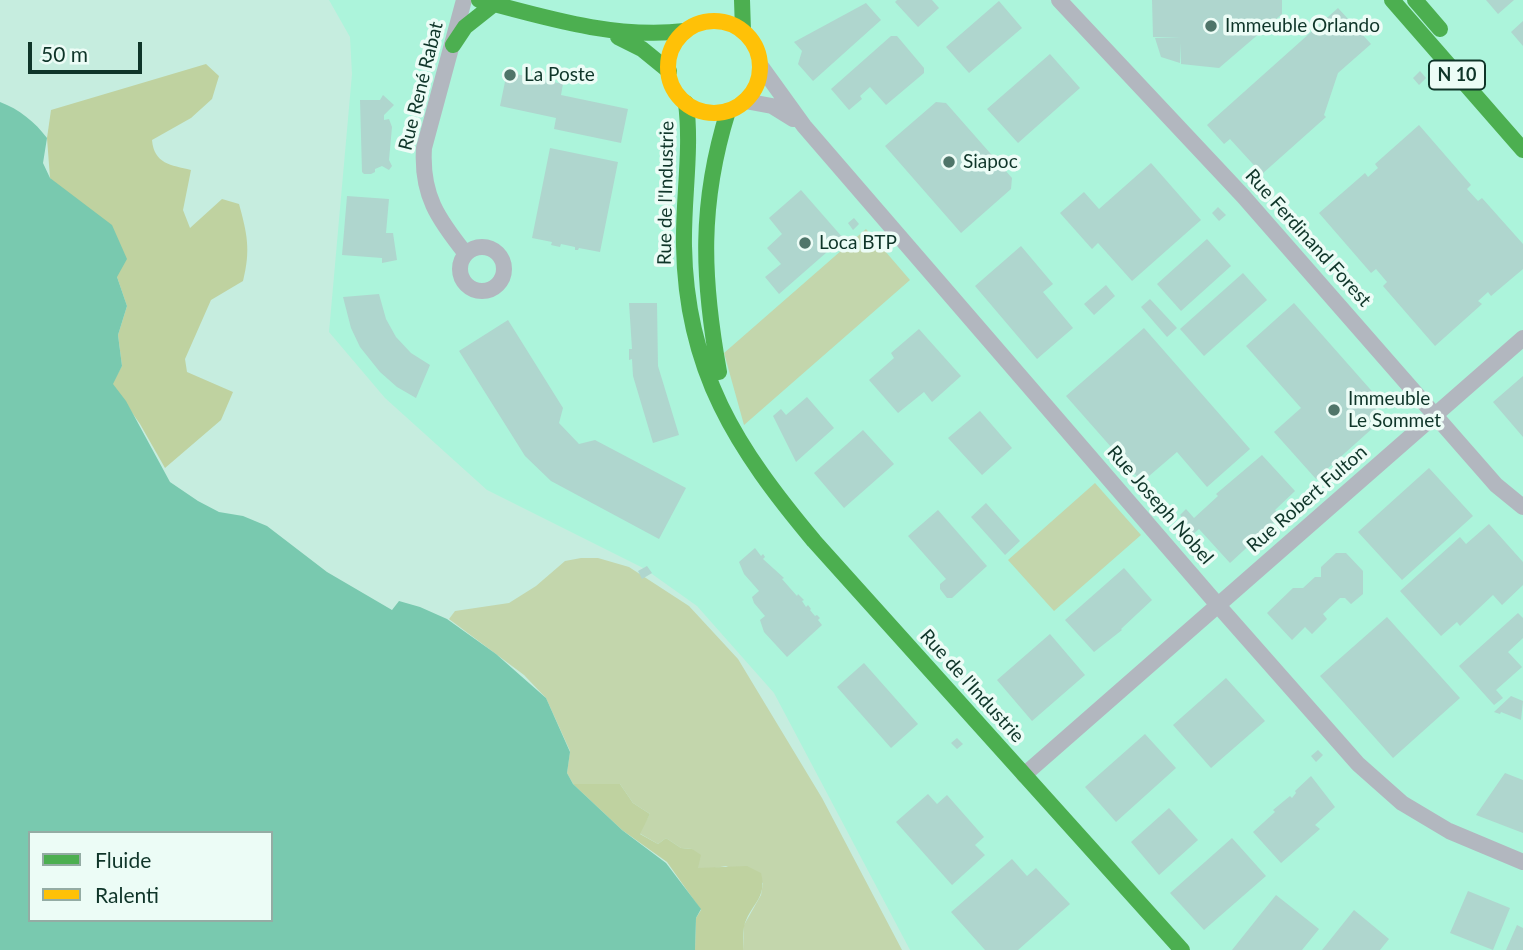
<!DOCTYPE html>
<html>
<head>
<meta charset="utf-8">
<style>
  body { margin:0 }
  #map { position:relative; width:1523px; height:950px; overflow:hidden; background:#c6eddf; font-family:Lato,sans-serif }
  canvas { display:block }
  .legend { position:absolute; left:28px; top:831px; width:245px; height:91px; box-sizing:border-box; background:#ecfcf6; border:2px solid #94aca4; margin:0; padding:9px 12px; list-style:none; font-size:21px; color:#0f3529 }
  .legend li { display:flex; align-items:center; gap:14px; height:35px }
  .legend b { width:35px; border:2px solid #94aca4 }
  .scale { position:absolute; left:28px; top:42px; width:114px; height:32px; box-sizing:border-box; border:4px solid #0f3529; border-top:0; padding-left:9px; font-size:21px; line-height:24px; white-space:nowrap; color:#0f3529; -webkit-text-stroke:5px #ecfcf6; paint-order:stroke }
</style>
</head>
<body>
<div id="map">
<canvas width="1523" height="950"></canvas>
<ul class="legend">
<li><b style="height:9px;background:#4caf50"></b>Fluide</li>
<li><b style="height:9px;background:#ffc107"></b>Ralenti</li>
</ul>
<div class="scale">50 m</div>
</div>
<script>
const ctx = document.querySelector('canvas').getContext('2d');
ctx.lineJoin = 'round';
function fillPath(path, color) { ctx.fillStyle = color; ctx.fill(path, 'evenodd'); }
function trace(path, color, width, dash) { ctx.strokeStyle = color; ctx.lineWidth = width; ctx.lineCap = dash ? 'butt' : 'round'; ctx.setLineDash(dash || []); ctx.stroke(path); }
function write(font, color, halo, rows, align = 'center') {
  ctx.font = font + ' Lato,sans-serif'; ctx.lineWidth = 7; ctx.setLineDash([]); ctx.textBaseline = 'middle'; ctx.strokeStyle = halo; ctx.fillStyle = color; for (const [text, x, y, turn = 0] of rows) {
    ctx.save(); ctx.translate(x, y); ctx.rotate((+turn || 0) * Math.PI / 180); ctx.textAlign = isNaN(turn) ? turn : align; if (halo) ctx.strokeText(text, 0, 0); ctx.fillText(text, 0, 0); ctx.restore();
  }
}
fillPath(new Path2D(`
  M329,0H1523V950H910L774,693L697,606L645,569L487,490L385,398L329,332L352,74L350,37Z`), '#acf4db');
fillPath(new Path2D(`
  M866,229L910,280L744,425L724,353Z
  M1095,483L1141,535L1054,611L1008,560Z
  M581,558H598L629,567L689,606L738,659L822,798L902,950H743L744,925L761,895L763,883L726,866L709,869L697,868L692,849L681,848L666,838L658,844L639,833L650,814L633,803L620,784H573L567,773L570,751L546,698L524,675L449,619L455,611L509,603L536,586L565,561Z`), '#c3d6ac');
fillPath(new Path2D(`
  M206,64L219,76L212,99L191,118L152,140C154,164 171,165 191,170L183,210L190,228L222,199L239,204C247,233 251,250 243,281L211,300L185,359L187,372L233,392L221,420L165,468L140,424L112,384L122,366L118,335L127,306L117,277L50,178L47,138L51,110Z
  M573,784H620L633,803L650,814L640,834L658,844L666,838L681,848L692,849L701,855L698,868L747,866L761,873C768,899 749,905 744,927C743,934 743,943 743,950H695L696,918L701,910L667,862L622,830Z`), '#bfd2a0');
fillPath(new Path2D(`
  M0,102C19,109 35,122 47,138L43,163L50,178L112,225L127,259L117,277L127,306L118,335L122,366L113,384L126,401L170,482L198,501L219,512L243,516L267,526L327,572L392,610L399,601L420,607L447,619L496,654L546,698L570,752L567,773L573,784L622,830L666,863L701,909L696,918L695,950H0ZM30,833H271V920H30Z`), '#79c9af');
fillPath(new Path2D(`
  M897,0H932L939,8L918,27L895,2Z
  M1152,0H1282V14L1219,68L1181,64V43L1180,63L1161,57L1155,38H1181L1153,37Z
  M1486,0H1514L1498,14Z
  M999,1L1022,28L969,73L946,47Z
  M866,3L881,20L813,81L798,64L802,51L794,42Z
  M1338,8L1371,44L1338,73L1324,115L1326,117L1262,174L1230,139L1224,144L1207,125Z
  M1523,21V46L1511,32Z
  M891,36H897L924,68V73L886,105L870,87L860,96L862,99L849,110L831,89Z
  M1050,54L1080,88L1018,143L987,109Z
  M1420,71L1426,78L1419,85L1413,78Z
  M507,72L563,84L561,95L628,109L621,143L554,129L556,118L500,106Z
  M383,95L394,105L384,115V120L389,119L392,127L389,160L392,166L389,170L382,166L375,169V172L371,174H364L362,172L360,100H380Z
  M936,102L946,103L1012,178L1011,189L961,233L885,146Z
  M1419,125L1471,185L1467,189L1478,201L1482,198L1523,244V269L1491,296L1488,292L1478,301L1482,304L1435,346L1383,286L1387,282L1376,269L1371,273L1319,213L1365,173L1368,177L1378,168L1375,164Z
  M550,148L618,162L600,252L579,248L578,250H575V247L561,244L560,247L551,245L552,242L532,238Z
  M1151,163L1201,220L1132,281L1098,243L1092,249L1060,213L1084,192L1099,209Z
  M801,190L843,238L779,294L765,277L781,264L767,248L782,234L769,218Z
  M347,196L389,199L386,233H393L397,260L382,263V258L342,255Z
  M1274,198L1279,203L1272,210L1267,204Z
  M1218,207L1226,215L1219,221L1212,213Z
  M854,218L859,224L853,230L848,223Z
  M1207,239L1231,266L1181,311L1157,284Z
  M1021,246L1053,284L1043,292L1073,328L1037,359L975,286Z
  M1243,273L1267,300L1204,356L1180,329Z
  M1106,285L1115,296L1094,315L1084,304Z
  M379,294L386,319L396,337L411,353L430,365L416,398L397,387L380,372L360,347L351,328L343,297Z
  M1150,299L1177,328L1167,337L1141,307Z
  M629,303H657L658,366L679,435L653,443L633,376L632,359L629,360V349H632Z
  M1294,303L1377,397L1375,426L1316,479L1274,432L1301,408L1246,346Z
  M508,320L563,408L559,423L579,444L595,440L686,488L659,539L551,481L525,456L459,351Z
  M1144,328L1250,449L1207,487L1177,452L1142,482L1066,396Z
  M919,329L961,376L932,402L924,392L898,413L869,380L894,358L891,353Z
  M1523,376V437L1493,402Z
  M807,397L834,428L796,462L773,416L781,409L786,415Z
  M980,411L1012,448L982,475L948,438Z
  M863,430L894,464L844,508L814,473Z
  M1262,455L1295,491L1275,510L1281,516L1230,563L1199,529L1188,538L1181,531L1188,524L1180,515L1186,509L1194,518L1218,496L1216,494Z
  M1429,468L1473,516L1402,580L1358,532Z
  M986,503L1020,541L1005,555L971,517Z
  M938,510L987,566L952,598H947L940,589V584L946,579L908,536Z
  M1489,524L1523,562V585L1502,605L1493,595L1460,626L1457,622L1441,636L1400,591L1460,537L1466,544Z
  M755,548L761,556L763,554L765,557L763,559L784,578L782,579L797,596L798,594L804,600L802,601L806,607L808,605L811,609L810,610L815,616L817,615L820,618L818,620L822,625L787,657L764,632L760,620L765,616L754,603L752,597L759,591L744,574L739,562Z
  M1336,553H1346L1363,571V594L1351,604L1345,598H1340L1323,614L1327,619L1312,634L1305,627L1292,640L1267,613L1293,588H1303L1315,577H1321V567Z
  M647,566L652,573L642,579L638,571Z
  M1124,568L1152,600L1121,629L1122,630L1094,652L1065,620Z
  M1518,613L1523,618V638L1508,652L1522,667L1496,690L1503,698L1494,705L1459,666Z
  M1387,617L1460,698L1393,758L1320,676Z
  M1050,634L1085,675L1032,721L997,680Z
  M864,663L918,724L891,748L837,687Z
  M1226,678L1265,721L1211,768L1173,725Z
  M1511,696L1523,701L1521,720L1501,712L1500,714L1494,712Z
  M1145,734L1176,768L1116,822L1085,787Z
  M957,738L963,744L957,749L951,743Z
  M1318,750L1323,755L1316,762L1311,756Z
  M1505,773L1523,780V833L1476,815Z
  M1311,776L1335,807L1315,825L1320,829L1281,863L1253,832L1275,812L1273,810L1290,796L1292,798L1296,793L1295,791Z
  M928,794L937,804L947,795L984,837L975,845L985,855L952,885L896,822Z
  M1169,808L1198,840L1159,875L1131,842Z
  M1232,838L1266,876L1204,930L1170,893Z
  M1012,859L1027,876L1036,868L1070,904L1018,950H985L951,912Z
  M1468,891L1510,908L1493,950L1450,933Z
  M1276,895L1319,929L1302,950H1232Z
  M1354,910L1389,939L1380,950H1322Z
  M1517,925L1523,928V950H1506Z`), '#afd6ce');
trace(new Path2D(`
  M464,0L424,148C421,195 438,219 466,254
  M1059,0L1243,196L1496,485L1523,507
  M760,65L804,126L1223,611L1358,764L1402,803L1449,831L1523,862
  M745,101L772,106L793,119
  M460 269a22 22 0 1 1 44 0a22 22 0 1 1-44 0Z
  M1024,775L1523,338`), '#b2b7bf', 16);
trace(new Path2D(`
  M479,0C547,18 614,39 685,31
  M742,0L743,31
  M1392,0L1523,150
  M1415,0L1440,29
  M618,37L642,49L669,71
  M453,45L465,27L494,4
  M686,103C692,151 683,198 684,246C686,371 737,449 814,541L1182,950
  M719,372C702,278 699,204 728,111`), '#4caf50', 16);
trace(new Path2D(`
  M668 67a46 46 0 1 1 92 0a46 46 0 1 1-92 0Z`), '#ffc107', 16);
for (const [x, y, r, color] of [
  [1211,26,7,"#4f7569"],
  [510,75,7,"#4f7569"],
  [949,162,7,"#4f7569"],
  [805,243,7,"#4f7569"],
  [1334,410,7,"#4f7569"]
]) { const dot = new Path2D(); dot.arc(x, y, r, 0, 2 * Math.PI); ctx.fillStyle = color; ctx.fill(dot); trace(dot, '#ecfcf6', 2.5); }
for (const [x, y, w] of [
  [1457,75,56]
]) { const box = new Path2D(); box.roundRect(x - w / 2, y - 14.5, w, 29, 5); ctx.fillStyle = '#ecfcf6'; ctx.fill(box); trace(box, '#0f3529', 2); }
write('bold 18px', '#0f3529', null, [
  ["N 10",1457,75]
]);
write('19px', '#0f3529', '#ecfcf6', [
  ["Immeuble Orlando",1225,26],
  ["La Poste",524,75],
  ["Siapoc",963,162],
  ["Loca BTP",819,243],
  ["Immeuble",1348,399],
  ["Le Sommet",1348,421]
], 'left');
write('19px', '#0f3529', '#ecfcf6', [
  ["Rue René Rabat",421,86,-76],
  ["Rue de l'Industrie",666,193,-89],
  ["Rue Ferdinand Forest",1308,238,48],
  ["Rue Robert Fulton",1307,499,-41],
  ["Rue Joseph Nobel",1160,505,49],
  ["Rue de l'Industrie",972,686,48]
]);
</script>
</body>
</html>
